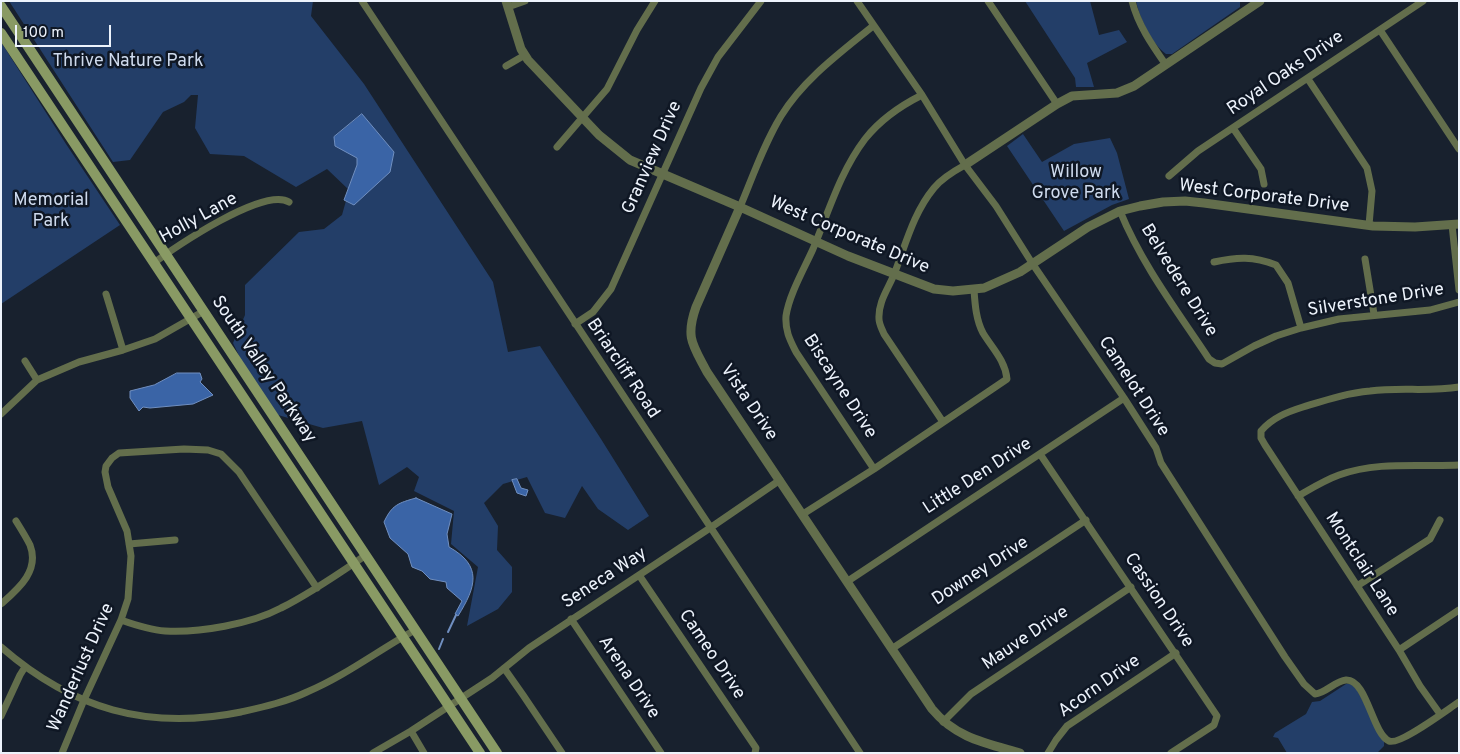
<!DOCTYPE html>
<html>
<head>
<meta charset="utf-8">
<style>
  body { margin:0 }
  #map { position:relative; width:1460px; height:754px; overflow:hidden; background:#18212e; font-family:Overpass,sans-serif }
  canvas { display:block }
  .frame { position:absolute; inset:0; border:2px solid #edf3fc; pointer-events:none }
  .scale { position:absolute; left:15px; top:25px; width:96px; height:22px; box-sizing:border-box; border:2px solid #edf3fc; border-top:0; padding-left:6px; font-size:15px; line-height:18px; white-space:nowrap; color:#edf3fc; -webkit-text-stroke:4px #0f1724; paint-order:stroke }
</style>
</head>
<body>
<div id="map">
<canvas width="1460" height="754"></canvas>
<div class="frame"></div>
<div class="scale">100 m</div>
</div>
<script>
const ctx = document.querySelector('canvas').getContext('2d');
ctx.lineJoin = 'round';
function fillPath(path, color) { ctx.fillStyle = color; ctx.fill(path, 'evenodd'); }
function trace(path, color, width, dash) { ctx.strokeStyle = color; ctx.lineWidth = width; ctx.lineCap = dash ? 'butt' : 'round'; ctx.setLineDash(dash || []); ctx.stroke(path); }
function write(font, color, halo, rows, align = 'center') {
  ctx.font = font + ' Overpass,sans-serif'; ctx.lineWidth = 5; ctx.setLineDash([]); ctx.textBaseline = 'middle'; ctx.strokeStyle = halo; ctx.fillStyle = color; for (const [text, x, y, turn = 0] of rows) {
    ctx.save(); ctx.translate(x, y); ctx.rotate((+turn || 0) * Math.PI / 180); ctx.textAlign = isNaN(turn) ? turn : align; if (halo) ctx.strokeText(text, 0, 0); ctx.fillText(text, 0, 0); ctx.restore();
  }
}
fillPath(new Path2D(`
  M9,1H313L311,16L364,84L493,282L508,352L540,346L601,439L649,516L628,530L598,509L582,486L565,518L545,513L527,477L503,484L484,503L498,526L497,550L512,567V592L498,609L467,626L478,567L451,544L454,511L414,491L419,477L407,467L379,485L362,421L323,428L278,415L243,364L233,343L245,315V285L299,232L324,229L342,215L349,190L327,169L296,187L244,156L210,154L195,128L198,95H191L184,102L163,112L130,160L113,162Z
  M1025,1H1090L1099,35L1119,30L1127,42L1087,63L1094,87H1076L1075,78Z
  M1136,1H1240V7L1172,54H1166C1151,43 1140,19 1136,1Z
  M1,42L66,144L120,225L1,304Z
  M1023,134L1042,162L1074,144L1110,138L1117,153L1129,199L1112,205L1064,231L1007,146Z
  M1346,684C1351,683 1354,686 1357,690L1384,739V746L1377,753H1287L1278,738L1273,737L1275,733L1306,714L1312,702L1320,701Z`), '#233e68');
const water = new Path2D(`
  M362,114L394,152L390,172L354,205L344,200L357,165V158L335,146L334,137Z
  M177,373H200L202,379L200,382L213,395L193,404L150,408L143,407L139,411L130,398V391L154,385Z
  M517,479L521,488L528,490L526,496L517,493L512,480Z
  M416,498L452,514L447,534L449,547C483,566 476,587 458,616L455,614L462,601L447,588L446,582L430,579L422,571L412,567L408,554L390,538L384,522C392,505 398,503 416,498Z`);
fillPath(water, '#3a64a6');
trace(water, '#708fc0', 1);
trace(new Path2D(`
  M448,632L456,615
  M439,649L443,639`), '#708fc0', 2);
trace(new Path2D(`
  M362,1L860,753
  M857,1L922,95L965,165L996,206L1032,263L1124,398L1156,448L1161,463L1285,657L1304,684L1315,694C1326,693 1335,681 1346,680C1367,679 1372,733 1389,741C1399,746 1448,709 1459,702
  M988,1L1057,104
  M1132,1C1138,25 1152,45 1166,65
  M508,7L525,1
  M1380,30L1459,149
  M506,66L525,55
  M1308,79L1367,168L1372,191L1369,225
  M1233,128L1261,169L1264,184
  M557,147L607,89L637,30L655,1
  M1169,176L1198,151L1423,1
  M740,207C753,176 764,144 781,116C804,79 840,53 873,26
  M1120,211C1142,265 1178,312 1209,359L1215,363L1222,364L1254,346L1276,336L1301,328L1339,319L1430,310L1459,302
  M1452,225L1459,290
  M1365,259L1374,314
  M1214,262C1237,257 1253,256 1276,265L1288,283L1301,328
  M154,263C176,246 264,187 289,202
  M106,294L123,350
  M575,324L593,312L611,289L701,88L718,57L761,1
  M25,361L37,380
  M1,414L37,380L79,362L123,350L155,339L204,311
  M943,422L884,334C882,329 879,324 879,319C878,301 889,288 895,272C906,243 914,212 934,188C942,178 954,171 965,165
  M1040,454L1217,716L1214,725L1171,753
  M874,469L796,352C790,340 785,331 786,316C789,295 804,269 813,249C829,211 840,172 865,139C880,120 900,106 922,95
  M1298,496C1312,488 1325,480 1339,475C1378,461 1419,467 1459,465
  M803,514L874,469L1007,379C1005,360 992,348 983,333C976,320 975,304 974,290
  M129,544L175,540
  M639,575L756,748L755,753
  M848,581L1124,398
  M1357,586L1430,539L1440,520
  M1,604C18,589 40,571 30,545C26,537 21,529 16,521
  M571,619L661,753
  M121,620C135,625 150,630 165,631C199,633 251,624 281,608C311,593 338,574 366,555
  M1,647C72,709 148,731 241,712C263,707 286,702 307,692C345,676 379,650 415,630
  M893,648L1086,520
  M1399,650L1459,610
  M504,668L523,695L562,753
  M1440,714L1420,686L1399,650L1265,445L1261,438V431C1272,418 1287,412 1303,407C1326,400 1347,393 1370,391C1400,387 1429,392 1459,387
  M1,716L20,675L25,667
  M943,722L971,694L1131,587
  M411,731L424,753
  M62,753L84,700L121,620L128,599L131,556L127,531L108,487L105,472L106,466L112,458L119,453L184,449L208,450L221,454L239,472L317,588
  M373,753L411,731L492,678L529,648L710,528L780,480
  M1048,753L1056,740L1067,726L1176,653`), '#636e4c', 7);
trace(new Path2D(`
  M506,1L521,49L528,60L599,135L630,160L740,207L848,256L934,289L953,291L984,288L1020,272L1088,227L1120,211L1140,206L1163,202L1185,201L1204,203L1373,226L1415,227L1459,224
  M965,165L1057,104L1072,96L1117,93L1134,86L1260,1
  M740,207L696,307C685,338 693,345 707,372L932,709C956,738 985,743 1020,753`), '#636e4c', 9);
trace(new Path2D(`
  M1,6L497,753
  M1,33L480,753`), '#899a64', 10);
write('18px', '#cedaed', '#0f1724', [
  ["Thrive Nature Park",128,62],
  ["Willow",1076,173],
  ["Grove Park",1076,194],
  ["Memorial",51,201],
  ["Park",51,222]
]);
write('18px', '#edf3fc', '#0f1724', [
  ["Royal Oaks Drive",1286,74,-34],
  ["Granview Drive",653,158,-66],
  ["West Corporate Drive",1264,197,7],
  ["Holly Lane",199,219,-29],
  ["West Corporate Drive",849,236,23],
  ["Belvedere Drive",1178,281,58],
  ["Silverstone Drive",1376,301,-9],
  ["Briarcliff Road",622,369,56],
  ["South Valley Parkway",263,370,56],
  ["Biscayne Drive",839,387,57],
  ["Camelot Drive",1133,387,57],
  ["Vista Drive",748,403,56],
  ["Little Den Drive",978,477,-33],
  ["Montclair Lane",1361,565,57],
  ["Downey Drive",981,572,-33],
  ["Seneca Way",605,579,-33],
  ["Cassion Drive",1158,601,56],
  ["Mauve Drive",1026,639,-34],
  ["Cameo Drive",711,655,56],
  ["Wanderlust Drive",82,668,-66],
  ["Arena Drive",628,678,56],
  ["Acorn Drive",1100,687,-35]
]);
</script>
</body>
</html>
